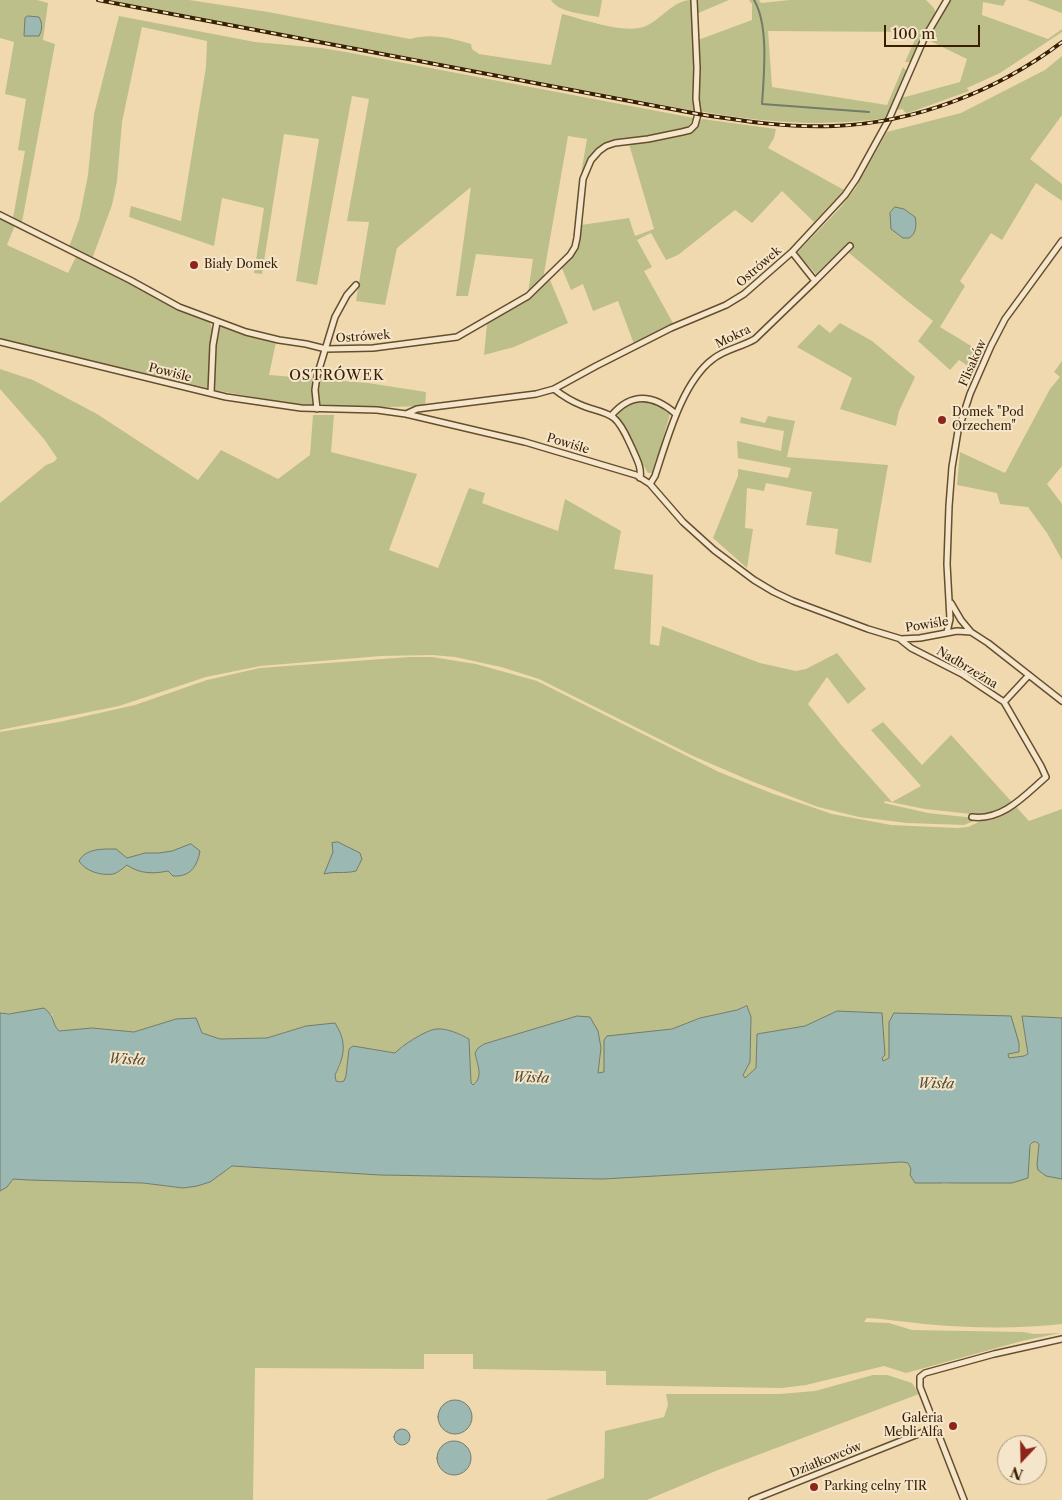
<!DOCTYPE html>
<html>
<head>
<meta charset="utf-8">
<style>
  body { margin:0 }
  #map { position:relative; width:1062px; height:1500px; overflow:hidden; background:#f0d9af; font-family:"Libre Caslon Text",serif }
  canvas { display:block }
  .north { position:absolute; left:997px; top:1435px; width:50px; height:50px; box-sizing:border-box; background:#f5e6cb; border:1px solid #a9967a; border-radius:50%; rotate:201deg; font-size:14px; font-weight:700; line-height:20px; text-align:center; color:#371f00 }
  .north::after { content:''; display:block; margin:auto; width:18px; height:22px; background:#8f2418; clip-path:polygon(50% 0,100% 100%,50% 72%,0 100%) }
  .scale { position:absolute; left:884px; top:25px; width:96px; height:22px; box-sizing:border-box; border:2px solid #371f00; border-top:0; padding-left:6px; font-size:15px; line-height:18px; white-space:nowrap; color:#371f00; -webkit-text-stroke:4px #f5e6cb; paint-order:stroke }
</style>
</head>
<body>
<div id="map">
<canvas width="1062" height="1500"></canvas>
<div class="north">N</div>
<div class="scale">100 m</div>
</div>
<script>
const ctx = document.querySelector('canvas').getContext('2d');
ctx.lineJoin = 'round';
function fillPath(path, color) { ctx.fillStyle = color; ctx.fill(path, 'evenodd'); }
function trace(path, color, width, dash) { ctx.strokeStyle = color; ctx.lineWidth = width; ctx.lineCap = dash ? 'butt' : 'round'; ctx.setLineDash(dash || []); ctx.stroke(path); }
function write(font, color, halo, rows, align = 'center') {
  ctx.font = font + ' "Libre Caslon Text",serif'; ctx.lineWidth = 4; ctx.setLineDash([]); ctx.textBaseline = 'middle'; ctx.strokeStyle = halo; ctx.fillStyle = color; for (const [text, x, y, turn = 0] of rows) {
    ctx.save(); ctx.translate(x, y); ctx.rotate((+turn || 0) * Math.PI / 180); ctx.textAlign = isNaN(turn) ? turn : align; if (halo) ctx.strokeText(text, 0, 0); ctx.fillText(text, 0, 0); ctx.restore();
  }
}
fillPath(new Path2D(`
  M0,0H37L48,3L43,40L55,44L22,222L13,218L25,151L18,150L26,99L5,94L14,42L0,38Z
  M106,0H189L268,12L410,39C432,33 450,38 471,44L472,49L479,54L551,65L562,14C583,19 625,35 646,26C662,19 673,0 692,0L695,58V111Z
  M551,0H602L599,17C585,14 559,13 551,0Z
  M695,0H729L696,14Z
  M749,0H759L761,3L790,0H926L934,8L936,14L920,43L912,62H905L917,35L912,32L768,31L772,87L887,105L903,67L907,72V74L888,118C822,127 764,123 699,111L697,87L698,40L752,20V4Z
  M950,0H1006L1003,6L983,2L982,15L1048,39L1062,29V32L1000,73L967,88L969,91L911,112L906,113L902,109L896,110L902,96L905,97L960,82L967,59L928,40L933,27Z
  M1027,0H1062V13Z
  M119,16L255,42L321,48L346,52L694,118L686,129L612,142C591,150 589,160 580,180L587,139L568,136L543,279L528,293L533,259L476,254L468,296H456L471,187L397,248L385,305L356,301L369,222L347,221L369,99L352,96L317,285L296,281L319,139L284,134L262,274L254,273L264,208L222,198L214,246L129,217L131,206L181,221L206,67L207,41L142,27L122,122L117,181L112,205L92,259L69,247L79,220L88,175L94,114Z
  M1062,56V115L1030,159L1062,184V201L1036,183L1002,240L991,233L960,281L965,286L940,327L981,352L974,370L959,360L950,370L918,341L933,321L906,300L843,248L816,274L797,253L840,208L855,189L887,132L961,113L1045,70Z
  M702,119L776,129L774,138L768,148L844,190L814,222L782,191L752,223L735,210L678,255L666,260L651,233L637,240L652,267L644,271L673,323L634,344L618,301L593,311L583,284L571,290L561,266C577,252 578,246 581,225L629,218L635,236L654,229L629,144L689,134Z
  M0,217L15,225L7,245L68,273L76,257L134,284L174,308L209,321L213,330L208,388L0,340Z
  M550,280L568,323L514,347L484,355L487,324L533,295Z
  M840,323L872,341L915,377L899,411L896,426L840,409L852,378L797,347L819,324L830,333Z
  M221,326L276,342L269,375L368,383L426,392L425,406L388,407L299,405L214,390C215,376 213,335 221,326Z
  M1062,361V466L1047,484L1062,504V560L1047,533L1028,507L1000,504L997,493L957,485L960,452L1005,473L1050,389L1060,377L1054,372Z
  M0,369L33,380L97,414L198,480L221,450L278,479L310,455L313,415H334L331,452L417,474L389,550L438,568L469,488L485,493L482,503L558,531L565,499L621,531L614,569L653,575L650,644L659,646L662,626L760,663L796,671L806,669L837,653L866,689L848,704L827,677L808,704L843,747L892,802L921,786L871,730L883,722L922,765L951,735L1029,821L1062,809V1018L1022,1016L1028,1054L1025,1056L1009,1058L1008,1054L1019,1052L889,1022V1058L883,1061L837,1011L805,1026L757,1034L756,1068L745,1078L743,1075L750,1062L751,1017L747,1006L737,1010L700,1018L672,1029L607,1037L604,1040V1073H598L601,1048L517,1034L484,1044L478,1048L475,1053C477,1064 484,1077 473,1085L471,1083L469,1039C460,1034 447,1028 436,1029C427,1030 401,1046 395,1053L372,1049H349L346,1076L344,1081L340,1082L336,1081L335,1075L341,1063L306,1026L267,1038L220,1039L202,1033L176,1019L134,1032L92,1028L59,1031L55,1027L52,1014L0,1013V732L59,722L135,705L207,680L260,668L409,657H432L476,664L537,681L719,772L771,793L832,814L891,825L957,828L968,827L983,820L980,815L925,809L885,801L884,803L928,813L975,818L976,820L964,825L907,823L859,817L818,807L751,781L693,756L539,679L501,667L455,657L432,655L381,656L260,666L206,677L119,706L0,730V503L46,465L54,462L57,458L44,439L0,389Z
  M649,401L664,408L670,414L653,473H648L637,454L628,431L618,418V414L622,407L636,402Z
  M768,416L795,421L787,457L888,465L871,563L835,554L838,529L806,525L812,492L766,483L764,491L747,488L745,528L753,529L747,568L713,538L738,476V469L788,478L791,468L738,458L737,441L781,451L784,431L740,423L741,417L765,423Z
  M1033,1142L1039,1144L1038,1153L1046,1176L1062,1179V1324C1018,1329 968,1328 924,1324C905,1322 886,1319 867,1318L864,1322L889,1323L912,1330L1023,1332L1034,1334L1060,1333L1022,1341L906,1373L884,1366L806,1385L782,1388L606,1385V1371L473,1369V1354H424V1369L255,1368L253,1500H0V1191L7,1187L13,1179L143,1183L183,1188L226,1171L232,1166L380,1175L603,1179L902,1162L908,1163L911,1169L943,1184L969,1182L1012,1183L1028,1177C1029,1167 1026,1150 1033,1142Z
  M873,1375H887L912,1383L919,1394L718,1470L647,1500H545L604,1478L605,1431L664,1417L668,1405L666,1394H780L815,1391Z`), '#bcbf89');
const water = new Path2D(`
  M28,16L39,17C43,24 42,30 39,36H24L25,18Z
  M895,207L904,209L915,217C917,225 916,234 909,238H903L891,229L890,213Z
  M338,842L360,853L362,859L356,871C344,874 335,871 324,874L333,852L332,843Z
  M191,844L200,851C197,867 190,877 173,876L168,871C153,874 140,874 127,865C123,868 118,873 113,874C101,876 85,871 79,861C86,848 103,849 116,849L127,858L145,853H159L172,851Z
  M747,1006L751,1017L750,1062L743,1075L745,1078L756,1068L757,1034L805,1026L837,1011L882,1013L885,1055L882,1058L883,1061L889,1058V1022L894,1013L1011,1016L1019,1043V1052L1008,1054L1009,1058L1024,1056L1028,1054L1022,1016L1062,1018V1179L1046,1176L1038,1170L1037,1165L1039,1144L1036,1142H1033L1030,1145L1028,1178L1012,1183H915L910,1175L911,1169L908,1163L902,1162L603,1179L380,1175L232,1166L210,1182L197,1186L183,1188L143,1183L28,1180L13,1179L7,1187L0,1191V1013L9,1014L44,1008C56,1017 51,1023 59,1031L92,1028L134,1032L176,1019L196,1018L202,1033L220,1039L267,1038L306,1026L335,1023C347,1042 345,1055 335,1075L336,1081L340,1082L344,1081L346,1076L349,1049L353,1046L395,1053C401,1046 426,1030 436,1029C447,1028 460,1034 469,1039L471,1083L473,1085C484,1077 477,1064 475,1053L478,1048L484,1044L577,1016L590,1017L598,1031L601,1048L598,1073L604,1072V1040L607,1036L672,1029L700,1018L737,1010Z
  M438 1417a17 17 0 1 1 34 0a17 17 0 1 1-34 0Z
  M394 1437a8 8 0 1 1 16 0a8 8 0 1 1-16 0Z
  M437 1458a17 17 0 1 1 34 0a17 17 0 1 1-34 0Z`);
fillPath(water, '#9bb9b2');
trace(water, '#737b6b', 1);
trace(new Path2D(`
  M754,0C769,25 764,74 762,104L869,112`), '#737b6b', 2);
const street = new Path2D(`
  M0,215L130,280L179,307L246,332L279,340L306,344L326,349L373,348L457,337L528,296L570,255L575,247L577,238L583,179L591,160L599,151L606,146L615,143L648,139L682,132L690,130L695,125L698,114L696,99L697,68L694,0
  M815,281L850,246
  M0,342L226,397L301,408L377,410L406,414L525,442L636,475L650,484L683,522L714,550L754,580L774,592L793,601L868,629L901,639L920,638L957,631L971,632L988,643L1062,701
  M554,389C563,396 571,401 581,405C592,410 605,411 614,418C623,426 627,438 632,448C636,458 642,467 640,478
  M211,393L213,345L217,322
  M317,409L315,390L317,376L335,317L347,295L356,285
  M406,414L417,409L536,394L554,389L596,366L671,328L726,305L744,294L792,252L845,195L856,179L889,119L924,39L947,0
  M611,416C631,392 653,394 676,414
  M650,484L655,476C667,440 682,382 713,359C725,349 742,347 755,339L815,281L792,252
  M951,603L961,620L971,632
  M947,632L950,619L947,564L949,506L952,467L958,431L970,394L991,346L1005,319L1062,241
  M901,640L911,648L962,674L1004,702L1041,766L1046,777C1025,795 1003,821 972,817
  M1004,702L1029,675
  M752,1500L936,1427
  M964,1500L920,1387V1377L925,1373L994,1354L1062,1339`);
trace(street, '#654e2c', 8);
trace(street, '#f5e6cb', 5);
const rail = new Path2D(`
  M98,0L698,114C743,121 788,128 834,126C915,123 997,91 1062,42`);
trace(rail, '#371f00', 4);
trace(rail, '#f5e6cb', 2, [5.5]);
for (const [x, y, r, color] of [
  [194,265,5,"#8f2418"],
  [942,420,5,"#8f2418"],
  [953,1426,5,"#8f2418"],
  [814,1487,5,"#8f2418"]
]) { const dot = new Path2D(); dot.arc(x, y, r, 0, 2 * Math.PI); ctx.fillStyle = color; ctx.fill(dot); trace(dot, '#f5e6cb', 2); }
write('12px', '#371f00', '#f5e6cb', [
  ["Biały Domek",204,265],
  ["Domek \"Pod",952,413],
  ["Orzechem\"",952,427],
  ["Galeria",943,1419,"right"],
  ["Mebli Alfa",943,1433,"right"],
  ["Parking celny TIR",824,1487]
], 'left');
write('12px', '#371f00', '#f5e6cb', [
  ["Ostrówek",759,267,-41],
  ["Ostrówek",363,337,-4],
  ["Mokra",733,337,-26],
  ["Flisaków",973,363,-66],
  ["Powiśle",170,373,14],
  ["Powiśle",568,444,17],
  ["Powiśle",927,625,-9],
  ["Nadbrzeżna",967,668,31],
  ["Działkowców",826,1460,-22]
]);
ctx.letterSpacing = '1px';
write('14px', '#371f00', '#f5e6cb', [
  ["OSTRÓWEK",337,376]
]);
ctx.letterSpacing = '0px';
write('italic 14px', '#554d35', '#f5e6cb', [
  ["Wisła",127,1060,3],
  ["Wisła",531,1078,2],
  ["Wisła",936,1084,1]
]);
</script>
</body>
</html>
